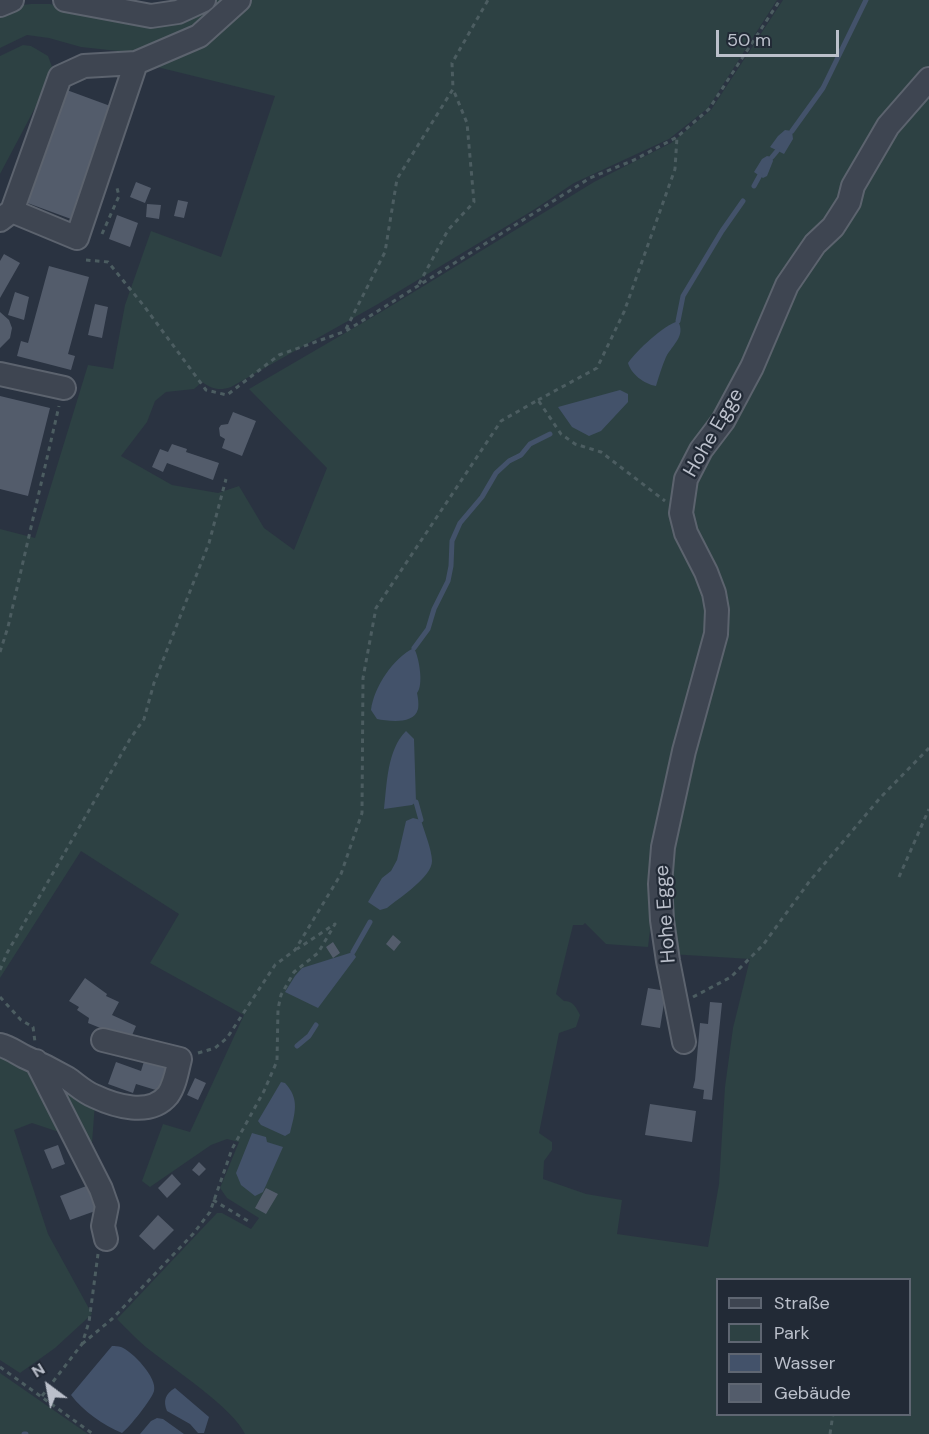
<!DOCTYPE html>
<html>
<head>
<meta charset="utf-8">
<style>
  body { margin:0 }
  #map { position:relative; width:929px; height:1434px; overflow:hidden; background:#2a3341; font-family:"DM Sans",sans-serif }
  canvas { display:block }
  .legend { position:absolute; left:716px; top:1278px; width:195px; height:138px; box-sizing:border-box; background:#222a36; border:2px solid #5f6672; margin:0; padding:8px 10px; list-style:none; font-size:18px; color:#bbc0cb }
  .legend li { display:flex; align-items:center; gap:12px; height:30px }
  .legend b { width:30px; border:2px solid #5f6672 }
  .north { position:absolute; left:18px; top:1356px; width:60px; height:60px; -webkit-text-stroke:4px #222a36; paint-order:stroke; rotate:328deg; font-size:16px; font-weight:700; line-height:24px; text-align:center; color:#bbc0cb }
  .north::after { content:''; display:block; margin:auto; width:21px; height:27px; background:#bbc0cb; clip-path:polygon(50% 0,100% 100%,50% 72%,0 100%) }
  .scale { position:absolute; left:716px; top:30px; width:123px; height:27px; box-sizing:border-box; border:3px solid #bbc0cb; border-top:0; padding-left:8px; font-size:18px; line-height:21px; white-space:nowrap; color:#bbc0cb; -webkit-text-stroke:4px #222a36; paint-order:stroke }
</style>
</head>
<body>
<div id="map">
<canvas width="929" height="1434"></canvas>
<ul class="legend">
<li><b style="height:8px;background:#3e4551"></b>Straße</li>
<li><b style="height:16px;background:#2d4143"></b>Park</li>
<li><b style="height:16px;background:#43526a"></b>Wasser</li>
<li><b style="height:16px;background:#535c6b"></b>Gebäude</li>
</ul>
<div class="north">N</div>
<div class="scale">50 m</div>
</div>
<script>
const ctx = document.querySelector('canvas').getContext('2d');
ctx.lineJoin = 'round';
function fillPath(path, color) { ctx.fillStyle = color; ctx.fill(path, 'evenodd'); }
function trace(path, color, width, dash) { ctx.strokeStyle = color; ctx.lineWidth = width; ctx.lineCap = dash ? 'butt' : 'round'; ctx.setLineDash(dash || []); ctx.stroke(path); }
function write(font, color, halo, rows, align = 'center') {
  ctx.font = font + ' "DM Sans",sans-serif'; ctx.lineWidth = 4.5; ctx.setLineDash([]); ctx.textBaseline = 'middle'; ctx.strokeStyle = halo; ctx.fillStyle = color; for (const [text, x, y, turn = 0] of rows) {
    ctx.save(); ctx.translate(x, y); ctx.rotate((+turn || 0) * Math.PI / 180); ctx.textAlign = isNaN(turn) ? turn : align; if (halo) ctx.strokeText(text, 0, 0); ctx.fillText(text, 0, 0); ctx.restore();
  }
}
fillPath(new Path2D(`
  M210,0H234L195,32L136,53L81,47L49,38L27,35L0,48V13L13,6L31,4H50L110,19Z
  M247,0H777L708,108L669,139L574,183L535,209L378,304L231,387C219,391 212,389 202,382L194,389L166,392L155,401L147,422L121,456L172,485L218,493L239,486L264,528L294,550L327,468L249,389L381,312L594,182L671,143L711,110L783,0H929V71L880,131L850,184L846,202L830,226L813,243L784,283L733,394L688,461L676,492L682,535L711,592L713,609L711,632L669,791L660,845L648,947L606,944L585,923L583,925H573L556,994L564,1001C573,1001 576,1007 580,1015L576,1027L559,1033L539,1133L552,1142V1150L544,1161L543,1179L586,1194L622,1200L617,1234L708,1247L719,1184L725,1087L733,1028L750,959L670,954L665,909L666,847L674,804L713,661L721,625V601L715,583L689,528L686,516L688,500L756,370L790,287L817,246L833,232L852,203L856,186L885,137L929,85V1434H245C234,1409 175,1370 151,1351C139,1342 128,1330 117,1319L217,1213H222L251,1229L259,1218L227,1198L220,1188L239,1142L227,1139L211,1145L150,1187L142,1181L163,1124L190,1132L244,1015L150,963L179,914L81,851L0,978V529L35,538L88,365L113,369L125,305L151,231L221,257L275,96L145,64L200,41ZM718,1280H910V1414H718Z
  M23,45L31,46L48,56L54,72L0,174V56Z
  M0,1036L95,1103L92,1143L32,1123L14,1130L48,1234L92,1314L55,1348L20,1373L0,1360Z
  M0,1373L88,1434H0Z`), '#2d4143');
fillPath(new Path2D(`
  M785,130L792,131L793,139L784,154L770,147L778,136Z
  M767,156L772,157L773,161L767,176L763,178L754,172L762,159Z
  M678,321C686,336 673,344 666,357C662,366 659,376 656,386C644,384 631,374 628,363C637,350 663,326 678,321Z
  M620,390L628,394V402L601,431L589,436L572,427L558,407Z
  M414,648C419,657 424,685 417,693C418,697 419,705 418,709C414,725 388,721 377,719L371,710C374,687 393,658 414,648Z
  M406,731L414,739L416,802L412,805L384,809C387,784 387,750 406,731Z
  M413,818L421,820C424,831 432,850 432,861C432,877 399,898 387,908L380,910L368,902L382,878L391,871L397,860L406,821Z
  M353,952L356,957L318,1008L285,992L295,976L302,968Z
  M281,1082L285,1083C300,1099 295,1113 290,1133L285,1136L261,1125L258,1121Z
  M252,1133L266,1137L267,1142L283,1147L263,1192L255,1196L241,1185L236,1173Z
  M112,1346C115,1346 118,1346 121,1347C132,1351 158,1378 154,1391C152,1399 129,1428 122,1433C103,1425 83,1411 71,1395Z
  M175,1388L209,1417L204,1433H198L190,1424L167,1411C163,1401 165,1394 175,1388Z
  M157,1418L163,1419L184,1434H140L151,1421Z`), '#43526a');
trace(new Path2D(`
  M792,131L823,88L866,0
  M772,157L777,151
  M754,186L760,175
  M678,321L683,296L722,231L743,201
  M414,648L428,629L434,609L448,581L451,566L452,541L460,523L482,497L496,473L509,461L521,455L530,444L550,434
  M416,802L421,820
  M353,952L370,922
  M297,1046L309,1036L316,1025
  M24,1434H26`), '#43526a', 5);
fillPath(new Path2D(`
  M64,89L113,107L71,219L22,201Z
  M136,182L151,188L145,203L130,197Z
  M178,200L188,202L184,218L174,216Z
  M147,204L161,205L159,219L146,217Z
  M117,215L138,223L130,247L109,239Z
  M4,254L20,263L0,298V261Z
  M49,266L89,277L68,354L75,356L71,370L17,356L21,341L28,343Z
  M15,292L29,297L24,320L8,315Z
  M95,304L108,307L102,338L88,335Z
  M0,312L9,320L12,328L10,338L0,348Z
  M0,396L50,408L28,496L0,489Z
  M233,412L256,421L242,456L222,448L225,439L220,436L219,428L221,425L228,424Z
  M172,444L187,449L186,452L219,463L213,480L167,463L163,472L152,467L160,449L168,452Z
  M393,935L401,942L394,951L386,944Z
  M333,942L340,953L333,958L326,947Z
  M85,978L107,994L106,996L119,1002L112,1015L136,1026L130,1040L88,1023L89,1018L77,1010L79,1007L69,1001Z
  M648,988L666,991L660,1028L641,1025Z
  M710,1002L722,1003L712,1100L703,1099L704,1090L693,1088L695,1080L700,1023L708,1024Z
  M146,1055L168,1063L159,1091L136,1084L133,1093L108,1084L116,1062L141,1071Z
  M195,1078L206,1083L198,1100L187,1095Z
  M650,1104L696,1111L692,1142L645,1135Z
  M58,1145L65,1164L52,1169L44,1150Z
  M199,1162L206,1169L199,1176L192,1170Z
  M172,1174L181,1184L167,1198L158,1188Z
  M89,1185L98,1210L70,1220L60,1196Z
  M266,1188L278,1194L266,1214L255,1208Z
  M158,1215L174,1230L154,1250L139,1236Z`), '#535c6b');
const minor = new Path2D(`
  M65,0L151,16L178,12L204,0
  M0,5L12,0
  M12,211L77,238L136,63L199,36L239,0
  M0,220L12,211L60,77L84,66L136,63
  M0,374L64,388
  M684,1042L668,961L662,920L660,884L663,847L684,751L716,634L717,610L714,593L706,572L686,533L681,513L686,479L701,450L723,421L752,367L787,285L815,244L833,227L849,202L853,186L888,126L929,79
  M0,1045C9,1047 17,1053 25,1057C39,1063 53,1070 67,1078C76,1084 84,1092 94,1096C115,1106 150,1117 168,1095C175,1085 177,1071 180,1059L103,1040
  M36,1061L101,1189L107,1206L103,1226L106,1239`);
trace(minor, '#5c636e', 26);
trace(new Path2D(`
  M102,234L119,196L116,184
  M86,260L108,262L144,306L206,390L227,395L279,355L346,331L590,178L634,160L677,137L709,109L780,0
  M419,284L448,230L474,202L467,123L453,89
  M346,329L385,252L397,179L453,89L452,63L488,0
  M538,400L597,368L624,312L675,169L677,137
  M0,652L8,627L59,406
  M899,877L929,809
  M0,970L7,953L130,739L144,719L154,683L209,543L226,479
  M0,997L21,1020L33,1027L35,1042
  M693,997L731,977L763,945L809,882L880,798L929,748
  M198,1053L215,1048L227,1038L275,965L295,950L341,874L362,813L363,678L376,608L501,421L538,400L561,434L575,444L601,452L665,501
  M213,1200L248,1221
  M82,1344L112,1319L193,1234L210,1212L232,1149L264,1091L277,1061L278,1009L281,995L294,972L318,953L335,924L297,949
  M0,1367L93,1434
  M42,1396L82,1344L89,1322L98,1254
  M830,1434L833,1414`), '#4c5d61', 3, [4.5, 4.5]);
trace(minor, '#3e4551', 22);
write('20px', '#bbc0cb', '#222a36', [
  ["Hohe Egge",714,433,-60],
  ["Hohe Egge",666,914,-94]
]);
</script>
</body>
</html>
